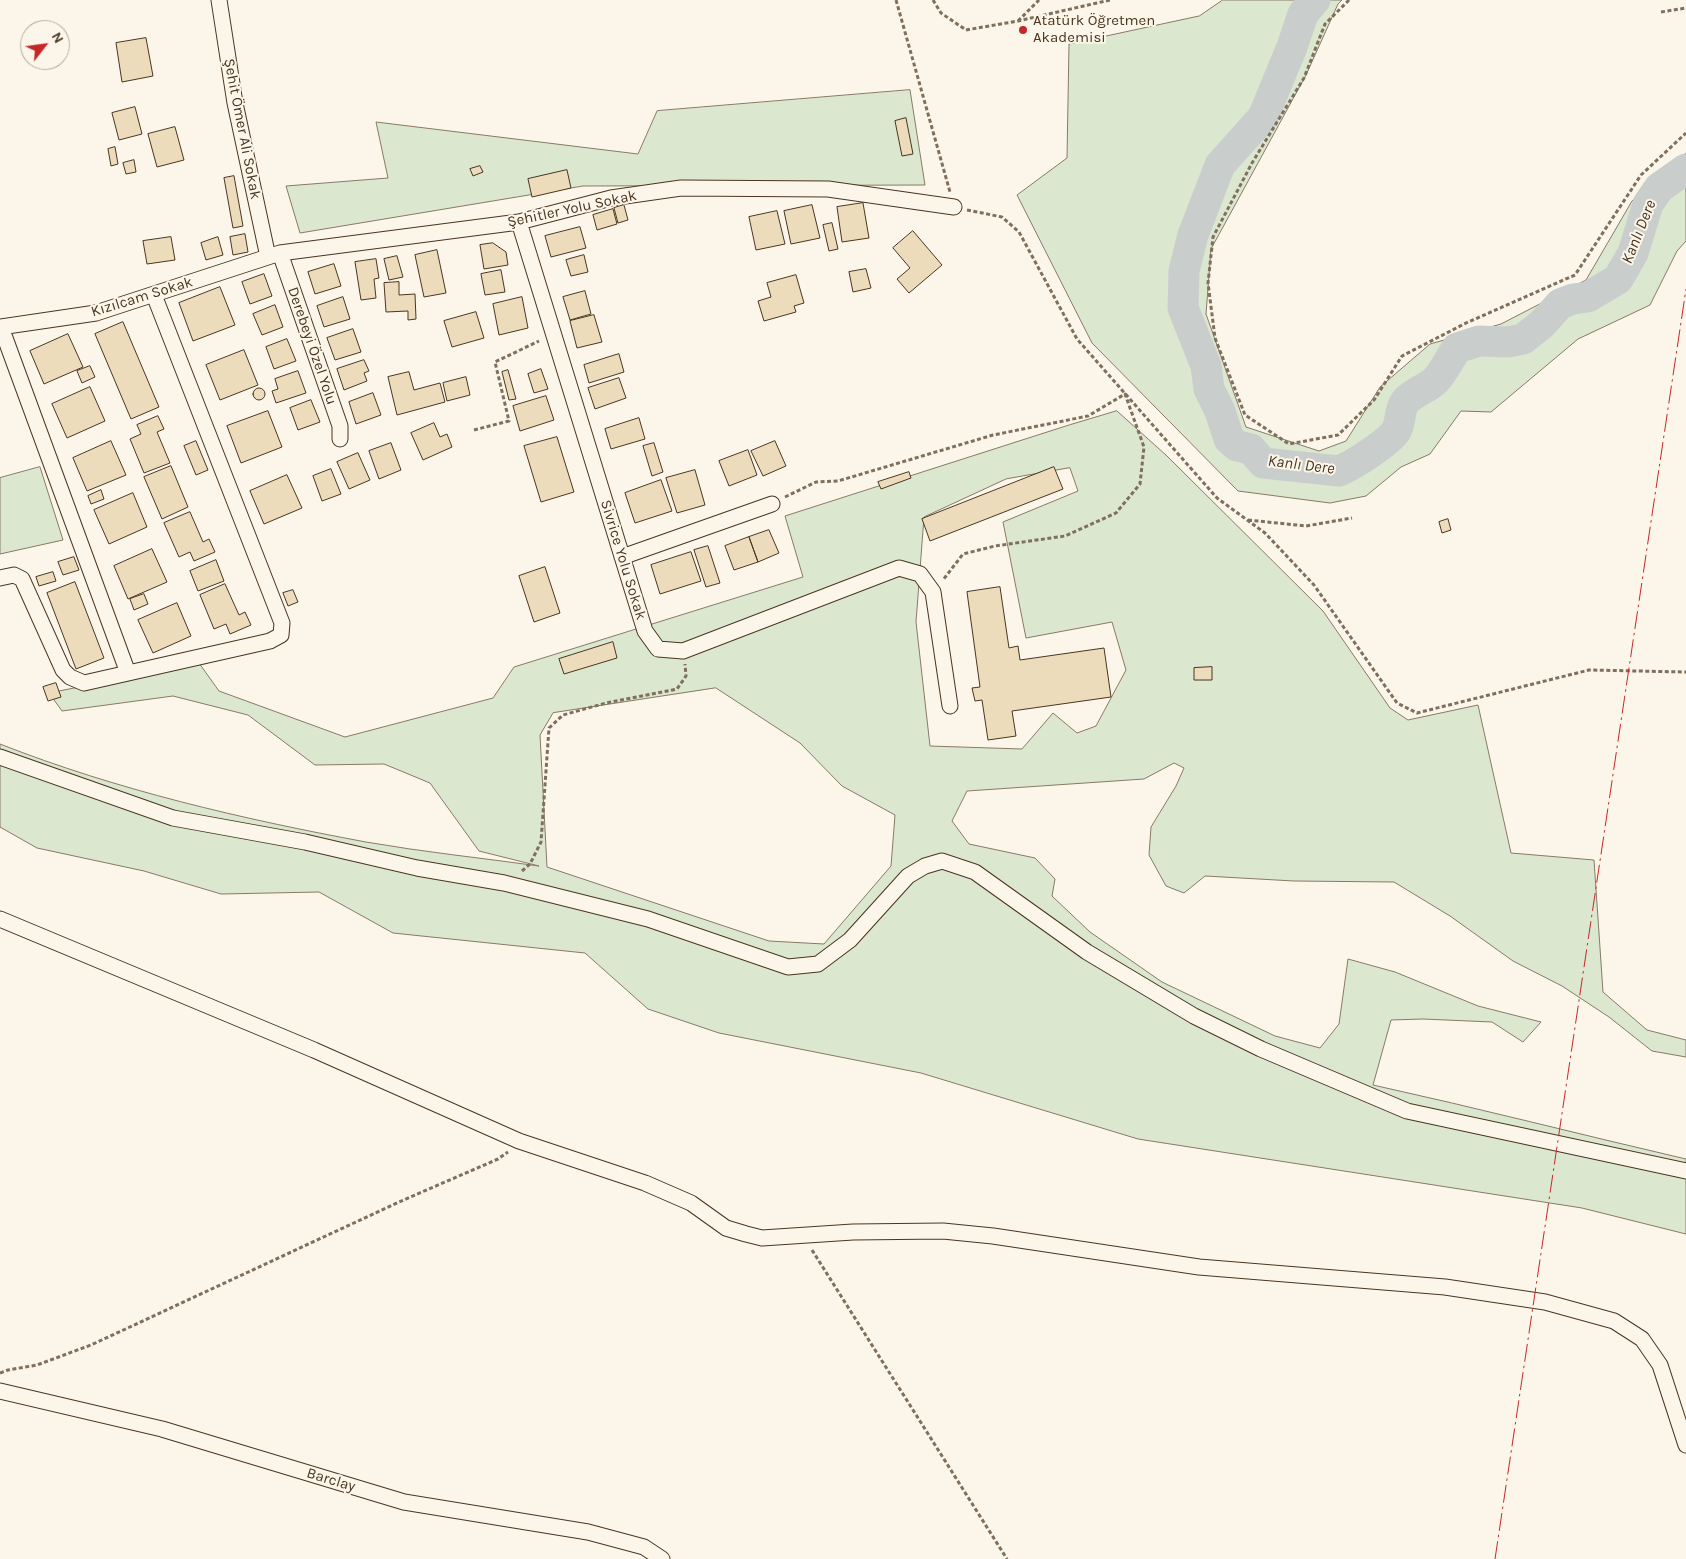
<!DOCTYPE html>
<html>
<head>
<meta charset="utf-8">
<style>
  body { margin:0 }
  #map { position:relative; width:1686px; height:1559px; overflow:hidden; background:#fbf6e9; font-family:Karla,sans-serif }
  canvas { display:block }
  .north { position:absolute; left:20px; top:20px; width:50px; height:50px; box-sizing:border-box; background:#fbf6e9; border:1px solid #b4a999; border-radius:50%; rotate:60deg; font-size:14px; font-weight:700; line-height:20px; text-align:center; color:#4a3520 }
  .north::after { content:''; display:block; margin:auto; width:18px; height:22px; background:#c62828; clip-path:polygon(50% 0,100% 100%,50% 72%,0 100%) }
</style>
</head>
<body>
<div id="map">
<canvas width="1686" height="1559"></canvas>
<div class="north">N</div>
</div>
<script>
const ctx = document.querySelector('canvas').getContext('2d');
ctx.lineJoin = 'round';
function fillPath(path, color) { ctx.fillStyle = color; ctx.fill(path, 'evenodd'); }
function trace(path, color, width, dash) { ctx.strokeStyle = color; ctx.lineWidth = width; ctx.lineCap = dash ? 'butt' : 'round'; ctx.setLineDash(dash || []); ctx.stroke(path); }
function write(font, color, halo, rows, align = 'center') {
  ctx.font = font + ' Karla,sans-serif'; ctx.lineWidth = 4; ctx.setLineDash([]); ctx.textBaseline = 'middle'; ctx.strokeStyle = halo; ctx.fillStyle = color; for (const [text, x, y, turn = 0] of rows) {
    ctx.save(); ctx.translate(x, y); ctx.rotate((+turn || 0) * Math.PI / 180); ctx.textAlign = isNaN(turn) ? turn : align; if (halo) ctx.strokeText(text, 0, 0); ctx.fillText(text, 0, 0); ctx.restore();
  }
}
const green = new Path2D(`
  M1223,0H1342L1338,4L1306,75L1211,249L1206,314L1246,427L1319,451L1346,441L1380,387L1430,344L1501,324L1586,280L1632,201L1686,153V241L1677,251L1650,305L1578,339L1491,412L1461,411L1430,454L1401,467L1366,496L1330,503L1238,491L1092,343L1017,195L1067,158L1069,44L1199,16Z
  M910,90L925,185L583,186L300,233L286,186L388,178L376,122L638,154L657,111Z
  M1117,411L1167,456L1323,611L1390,708L1408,720L1478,705L1511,853L1594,860L1603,992L1647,1030L1686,1040V1057L1652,1051L1609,1017L1562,986L1513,961L1450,916L1394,882L1294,881L1205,876L1184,893L1166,886L1149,855L1151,827L1176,786L1184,768L1174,763L1144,779L967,791L952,821L969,844L1035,858L1055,879L1052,896L1090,932L1162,982L1275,1036L1320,1048L1339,1024L1348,959L1395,972L1478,1006L1541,1022L1523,1042L1492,1022L1423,1019L1391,1020L1373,1085C1478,1108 1582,1135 1686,1159V1234L1582,1208L1138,1139L921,1073L719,1033L648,1009L585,953L393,933L319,892L221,894L144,871L37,848L0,827V744C117,790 242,819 366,842C423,852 482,858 539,866L479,851L430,783L384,764L315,765L248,715L173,696L62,711L49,693L199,663L219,691L345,737L493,698L514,667L803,577L785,516L1069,425ZM1070,468L1078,491L1003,522L1026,638L1112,622L1126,670L1096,726L1077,733L1053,713L1022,749L930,746L916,622L924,517L1006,479ZM716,688L800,743L842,786L895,815L891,866L824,944L769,941L547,867L540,735L553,713Z
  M40,467L63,540L0,554V478Z`);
fillPath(green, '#dce7d0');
trace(green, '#887966', 1);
trace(new Path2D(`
  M1315,0L1303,14L1292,47L1263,117L1220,165L1193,235L1184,271L1183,308L1206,366L1209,389L1220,411L1229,439L1237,446L1251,449L1263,463L1339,471C1352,466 1389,442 1396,431C1401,423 1399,410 1405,402C1413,392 1427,389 1436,380C1444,371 1450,358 1457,348L1479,341L1508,342L1523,339L1542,324L1560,304L1573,299L1588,297L1618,279L1633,253L1648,204L1659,188L1686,169`), '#c9cecd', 31);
const building = new Path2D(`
  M146,38L153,76L122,82L116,43Z
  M135,107L142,134L119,140L112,113Z
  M906,118L913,154L902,156L895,121Z
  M175,127L184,160L157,167L148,134Z
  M115,147L118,164L111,166L108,149Z
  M134,160L136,172L126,174L123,163Z
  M480,166L483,172L473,176L470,169Z
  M567,170L571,188L532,197L528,179Z
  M234,176L243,226L233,228L224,178Z
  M863,203L869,238L842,242L837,207Z
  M624,205L628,220L618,223L614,208Z
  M812,205L820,238L791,244L784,211Z
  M613,209L617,224L597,230L593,215Z
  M777,211L785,244L756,250L749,217Z
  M832,223L838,249L829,251L823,225Z
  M580,227L586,248L551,257L545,236Z
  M913,231L942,265L909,293L897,279L910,268L893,248Z
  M245,234L248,252L233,255L230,237Z
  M171,237L175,260L147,264L143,241Z
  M218,237L223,255L206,260L201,243Z
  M493,243L506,252L508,265L484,269L480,245Z
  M437,250L446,293L424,297L415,255Z
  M584,255L588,272L571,276L566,260Z
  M397,256L403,277L389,280L384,259Z
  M376,259L379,278L374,279L376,298L361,300L355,262Z
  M334,264L341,286L315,294L308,272Z
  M866,269L871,288L853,292L849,272Z
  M501,270L505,292L485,295L481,274Z
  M264,274L272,296L250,304L242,282Z
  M796,275L804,303L794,306L796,312L764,321L758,301L771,297L767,283Z
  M399,282V295L415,294L416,319L408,320V311L386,312L384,283Z
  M220,287L235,325L193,341L179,303Z
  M585,291L591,314L570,320L563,297Z
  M343,297L350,319L324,327L317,306Z
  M522,297L528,328L499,335L493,304Z
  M275,305L283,327L262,335L253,314Z
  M476,312L484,338L452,347L444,321Z
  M594,315L602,342L577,348L570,321Z
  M123,322L159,407L131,419L95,334Z
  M353,329L361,352L335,360L327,338Z
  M68,334L83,367L44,384L30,351Z
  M287,339L296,361L274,369L266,347Z
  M244,350L258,385L220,400L206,365Z
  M619,354L624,372L589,383L584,365Z
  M364,360L369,371L364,373L367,381L344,390L337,369Z
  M90,366L95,377L82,383L77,371Z
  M541,369L548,389L534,393L528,374Z
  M508,370L516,399L509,400L502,372Z
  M298,371L306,393L276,403L272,391L278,389L275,379Z
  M409,372L414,390L440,383L445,402L397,415L388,377Z
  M466,377L470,395L447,401L443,383Z
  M619,378L626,398L595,409L588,388Z
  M90,387L105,421L67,438L52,404Z
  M253 394a6 6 0 1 1 12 0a6 6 0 1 1-12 0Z
  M373,393L381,415L356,424L349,402Z
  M546,396L554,420L520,431L513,406Z
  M311,400L320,422L298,430L290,408Z
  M268,411L282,447L241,463L227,426Z
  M158,416L164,429L157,432L170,463L144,473L130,439L141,434L137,425Z
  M639,418L645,439L611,449L605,429Z
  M434,423L440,437L447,434L452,447L423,460L411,433Z
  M557,437L574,492L541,502L524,446Z
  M111,441L126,475L87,491L73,458Z
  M196,441L208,470L196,475L184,446Z
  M775,441L786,466L763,476L751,451Z
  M391,443L401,470L379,479L369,451Z
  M654,443L663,472L652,476L643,446Z
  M748,450L757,475L729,486L719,461Z
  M358,453L370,480L349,489L337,462Z
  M171,466L188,507L162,519L144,477Z
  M1054,467L1063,489L930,541L922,519Z
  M331,469L341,494L322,501L313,476Z
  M695,470L705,505L677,513L666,478Z
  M909,472L911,478L881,489L878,482Z
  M287,475L302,508L264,524L250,491Z
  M661,480L672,511L635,523L625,493Z
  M101,490L104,499L91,504L88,496Z
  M133,493L147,527L109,544L94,510Z
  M190,512L203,542L209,539L215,552L194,561L190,552L179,557L164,523Z
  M1448,519L1451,530L1442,533L1439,522Z
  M769,530L779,553L758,562L749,537Z
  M749,537L758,562L734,570L725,546Z
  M708,546L720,583L706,587L694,550Z
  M152,549L167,582L128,599L114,566Z
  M691,552L701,581L660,594L651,565Z
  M74,557L79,570L63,575L58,562Z
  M216,560L224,581L198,591L190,571Z
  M545,567L560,613L534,622L519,576Z
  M53,572L56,581L39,586L36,577Z
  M75,582L104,658L76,669L47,593Z
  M225,584L239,615L245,612L251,625L230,634L226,624L214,629L200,595Z
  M1000,587L1009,648L1018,646L1020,660L1104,648L1111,697L1012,711L1016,736L988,740L982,700L975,701L972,688L980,687L967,592Z
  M293,590L298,602L288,606L283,593Z
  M144,594L148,604L134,610L130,599Z
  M177,603L191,636L153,653L138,620Z
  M613,642L617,658L564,674L559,659Z
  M1212,667V680H1194V668Z
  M56,683L61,697L48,701L43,687Z`);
fillPath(building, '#ecdcbc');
trace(building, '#4a3520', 1);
const street = new Path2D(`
  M219,0L235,103L268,257
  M519,222L645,631L658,649L683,651L899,568L920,574L933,592L950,706
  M280,253L340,426V439
  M0,327L96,313L280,253L519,222L611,198L681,188L828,189L954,207
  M1,327L128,673
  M622,557L772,504
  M0,578L14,575L22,579L63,670L70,677L84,683L270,641L281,635L282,623L154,295
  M0,757L173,818L305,842L417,868L504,883L648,919L788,967L818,964L850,940L908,876L925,866L942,861L975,872L1087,952L1194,1016L1261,1049L1407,1111L1686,1171
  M0,919L314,1050L519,1141L645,1183L691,1203L726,1228L746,1234L762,1238L853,1232L943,1231L993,1236L1199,1267L1445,1287L1545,1302L1614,1321L1642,1339L1660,1365L1686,1445
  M0,1391L162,1429L404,1502L588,1532L644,1547L662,1559`);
trace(street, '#4a3520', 17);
trace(new Path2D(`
  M896,0L950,192
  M933,0L941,13L966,30L1018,21L1110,0
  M1349,0L1325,24L1304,78L1252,163L1213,237L1208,283L1215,338L1245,415L1289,444L1338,435L1374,400L1402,356L1466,323L1575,275L1641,175L1686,133
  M1661,12L1686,8
  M1018,21L1039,0
  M967,210L1002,217L1019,232L1077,339L1217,498L1265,533L1314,585L1397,703L1417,713L1589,670L1686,672
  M474,430L509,421L495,362L539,341
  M785,497L816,482L838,481L993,435L1088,416L1125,394L1144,447L1140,484L1116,513L1065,536L995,546L963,554L943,580
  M1248,520L1306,526L1352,518
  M522,871L530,864L541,842L549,728L563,715L606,703L677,689L686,676L685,664
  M812,1250L1007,1559
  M0,1373L8,1370L37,1365L91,1345L399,1202L498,1159L508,1152`), '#7f6f5c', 3, [4, 2.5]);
trace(street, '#fbf6e9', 15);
trace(new Path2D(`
  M1495,1559L1686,289`), '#c62828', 1, [18, 4, 2.5, 4]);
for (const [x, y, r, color] of [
  [1023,30,5,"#c62828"]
]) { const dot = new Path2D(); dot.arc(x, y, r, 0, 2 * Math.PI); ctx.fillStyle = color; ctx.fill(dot); trace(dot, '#fbf6e9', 2); }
write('15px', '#4a3520', '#fbf6e9', [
  ["Atatürk Öğretmen",1033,21],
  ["Akademisi",1033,38]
], 'left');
write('15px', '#4a3520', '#fbf6e9', [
  ["Şehit Ömer Ali Sokak",242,129,79],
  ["Şehitler Yolu Sokak",572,209,-12],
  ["Kızılcam Sokak",142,297,-17],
  ["Derebeyi Özel Yolu",312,346,71],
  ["Sivrice Yolu Sokak",623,560,73],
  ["Barclay",331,1480,17]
]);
write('italic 16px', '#4a3520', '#fbf6e9', [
  ["Kanlı Dere",1639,232,-68],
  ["Kanlı Dere",1301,465,7]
]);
</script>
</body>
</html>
